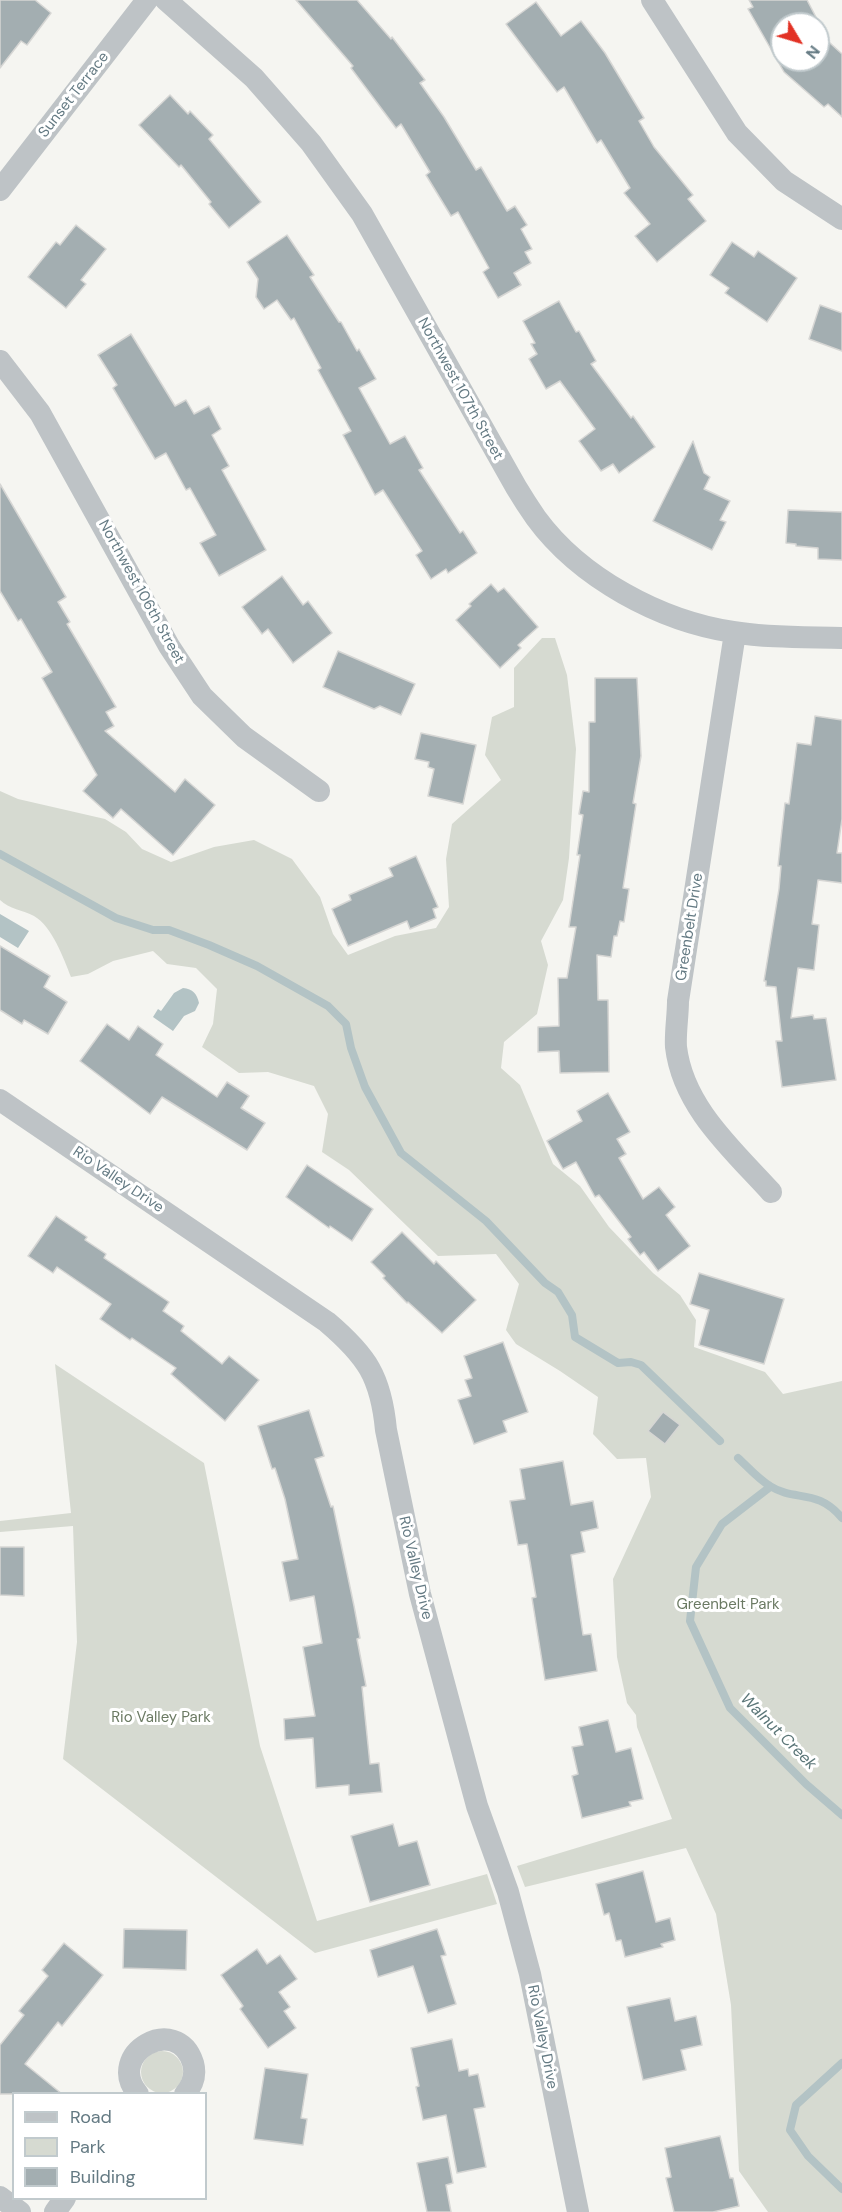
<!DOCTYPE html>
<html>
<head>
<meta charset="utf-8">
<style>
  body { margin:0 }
  #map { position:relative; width:842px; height:2212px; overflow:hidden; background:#f5f5f1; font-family:"DM Sans",sans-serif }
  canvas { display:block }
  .legend { position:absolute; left:12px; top:2092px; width:195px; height:108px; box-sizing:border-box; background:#fff; border:2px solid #c1cacd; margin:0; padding:8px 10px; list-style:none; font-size:18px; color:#647a83 }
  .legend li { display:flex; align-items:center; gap:12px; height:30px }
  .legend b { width:30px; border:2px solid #c1cacd }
  .north { position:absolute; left:770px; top:12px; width:60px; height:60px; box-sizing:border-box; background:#fff; border:2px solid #c1cacd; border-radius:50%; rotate:128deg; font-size:16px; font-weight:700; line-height:24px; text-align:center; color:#647a83 }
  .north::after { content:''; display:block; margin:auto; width:21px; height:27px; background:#e23124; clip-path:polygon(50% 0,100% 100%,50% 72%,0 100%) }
</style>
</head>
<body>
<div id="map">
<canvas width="842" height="2212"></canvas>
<ul class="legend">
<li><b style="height:8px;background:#bec3c6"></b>Road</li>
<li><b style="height:16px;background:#d6dad1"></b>Park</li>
<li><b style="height:16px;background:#a3aeb1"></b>Building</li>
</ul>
<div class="north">N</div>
</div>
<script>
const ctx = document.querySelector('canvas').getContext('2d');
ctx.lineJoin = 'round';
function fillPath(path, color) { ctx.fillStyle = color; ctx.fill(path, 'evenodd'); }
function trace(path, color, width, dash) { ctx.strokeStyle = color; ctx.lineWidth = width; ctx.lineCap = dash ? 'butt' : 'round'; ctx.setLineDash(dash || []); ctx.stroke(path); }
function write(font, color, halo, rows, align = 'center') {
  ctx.font = font + ' "DM Sans",sans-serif'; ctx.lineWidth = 6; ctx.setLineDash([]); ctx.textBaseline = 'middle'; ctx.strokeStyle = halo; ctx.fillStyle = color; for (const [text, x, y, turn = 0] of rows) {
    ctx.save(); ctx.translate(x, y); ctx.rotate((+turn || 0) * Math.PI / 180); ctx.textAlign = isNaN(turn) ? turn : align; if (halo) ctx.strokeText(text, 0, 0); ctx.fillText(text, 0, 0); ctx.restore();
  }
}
fillPath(new Path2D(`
  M542,638H555L567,675L576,749L569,858L563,900L541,941L548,965L537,1014L504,1042L501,1068L520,1085L553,1164L580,1186L609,1227L653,1273L680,1295L696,1320L694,1347L765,1372L783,1394L842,1381V2212H768L739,2171L731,2005L716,1914L686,1848L525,1887L517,1866L672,1819L637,1727L636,1715L627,1703L617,1657L613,1579L651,1497L646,1458L617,1459L593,1434L598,1397L560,1371L516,1344L506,1330L519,1284L496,1254L438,1256L349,1170L322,1152L328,1114L314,1086L268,1072L239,1073L202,1047L213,1024L217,989L196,968L167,964L153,951L113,961L88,974L71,977C64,959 52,926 34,916C23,910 9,909 0,900V791L18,799L105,819L126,832L142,849L171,862L214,847L254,840L292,859L320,897L333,934L348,955L395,936L436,928L449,907L446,859L452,824L501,780L485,755L492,717L514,707V668Z
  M55,1364L204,1463L260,1746L317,1921L487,1874L497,1904L315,1953L63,1759L77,1642L73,1526L0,1532V1521L71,1513Z
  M141 2072a21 21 0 1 1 42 0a21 21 0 1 1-42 0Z`), '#d6dad1');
fillPath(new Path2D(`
  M0,914L29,931L18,948L0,937Z
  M183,988C193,989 197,994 199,1003L195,1011L184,1016L173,1031L153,1017L158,1009L161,1011L174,993Z`), '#b3c3c5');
trace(new Path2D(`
  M0,854L116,918L153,930H169L209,945L257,966L328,1006L346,1024L351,1048L365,1087L401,1153L486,1221L545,1283L558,1292L572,1315L575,1337L618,1363L631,1362L641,1365L720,1441
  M738,1458C748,1467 758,1479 770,1486C795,1502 817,1488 842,1518
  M770,1487L722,1524L696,1567L690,1621L730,1708L806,1784L842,1815
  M842,2063L796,2105L790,2130L808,2156L842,2189`), '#b3c3c5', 8);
const building = new Path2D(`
  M0,0H35L51,13L27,45L21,41L0,68Z
  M296,0H357L391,39L392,37L425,80L420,83L444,117L476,170L481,167L507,211L515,206L527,225L521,229L532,249L525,252L531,263L514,273L521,285L498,298L483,272L489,268L458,212L451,216L426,175L430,172L401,124L396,128L351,68L353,66Z
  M749,0H807L818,21L813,24H782V60H818V32L842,54V117L828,104L824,107L784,72L748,9L753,7Z
  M536,2L561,36L581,21L605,53L644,118L639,121L654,147L693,195L688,199L706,221L657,262L635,236L650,224L624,193L630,188L601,140L597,143L564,87L557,92L506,24Z
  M170,95L188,114L190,111L213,135L209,139L261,202L229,228L209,204L211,202L181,165L179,167L139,125Z
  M76,225L106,249L81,280L86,284L66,308L28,277L56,242L60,245Z
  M287,235L314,275L310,277L339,322H341L357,351L359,349L376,379L359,388L390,444L405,436L423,468L419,470L460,533L463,531L477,553L448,573L446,569L431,579L416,555L422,551L383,490L375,495L343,435L351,431L318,370L321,368L294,318L291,320L277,300L264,309L256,297L258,279L247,262Z
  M732,242L754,257L758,251L797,278L767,322L725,293L729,288L710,275Z
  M559,301L576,332L579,331L596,361L591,364L631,418L633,416L655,447L619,473L613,464L601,471L579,441L595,429L560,381L546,389L529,359L537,354L531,344L535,343L523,321Z
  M820,305L842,313V351L809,339Z
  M131,334L175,406L186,400L194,414L209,406L221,429L212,435L229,466L222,470L266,550L219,576L200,543L216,535L190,488L186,490L166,453L155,459L113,388L117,385L98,355Z
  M693,441L704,473L710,477L704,489L730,501L720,520L726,522L712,550L653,521Z
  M0,484L66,597L58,602L70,622L67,624L116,707L106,712L114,726L105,731L175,792L185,779L215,805L173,855L121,809L113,818L83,791L97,775L42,678L52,672L21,619L18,621L0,591Z
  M788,510L842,512V560L818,559V548L796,546V544L786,543Z
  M282,576L303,605L308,601L332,633L293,663L268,629L262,634L242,607Z
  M491,584L498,592L504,588L538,627L518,645L521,648L500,668L456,620L471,606L469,604Z
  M338,651L415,684L401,715L380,706L374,709L323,687Z
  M595,678H637L641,756L633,803L636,804L623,888L629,889L624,922L620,921L617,936H614L611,957L597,955L598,1000H608L609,1072L560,1073L559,1051L538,1052V1027L559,1026L558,978H567L576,927H569L580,855H577L583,815L579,814L583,791L589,792V722H595Z
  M815,716L842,720V819L837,853H842V883L818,880L812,924L819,925L814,970L798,968L791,1018L813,1015L814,1019L826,1018L836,1080L782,1087L776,1041H782L776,987L766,986V981H764L779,889L781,866H778L781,838L785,803L789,804L797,743L811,745Z
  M421,733L476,745L463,804L428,796L434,769L428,767L429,762L415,759Z
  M416,856L438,907L433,909L436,918L410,929L407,921L348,946L332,909L351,900L349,895L393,876L389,868Z
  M0,946L50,976L44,987L67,1002L48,1034L24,1020L22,1024L0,1010Z
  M107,1024L129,1040L138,1026L163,1044L156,1055L217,1097L227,1082L249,1096L241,1108L265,1123L247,1150L162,1097L150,1114L80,1061Z
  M608,1093L630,1132L617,1139L626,1154L619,1158L643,1199L659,1187L675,1207L666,1215L690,1246L658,1271L644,1252L640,1255L628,1239L631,1237L599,1195L595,1197L576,1162L563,1169L547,1141L582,1121L577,1111Z
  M307,1165L373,1209L352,1241L330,1226L329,1228L286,1197Z
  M56,1216L87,1237L85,1240L106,1254L104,1258L169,1302L163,1311L184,1326L181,1331L222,1364L229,1356L259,1380L225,1421L171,1374L176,1368L132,1338L130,1340L100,1319L111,1304L57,1267L53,1273L28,1256Z
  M402,1232L434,1264L436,1261L476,1300L442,1333L408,1302L407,1303L383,1278L385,1276L371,1262Z
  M699,1273L784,1299L764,1364L699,1345L709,1310L690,1304Z
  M503,1342L528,1412L503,1421L507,1432L474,1444L458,1400L471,1396L465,1380L472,1378L464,1356Z
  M309,1410L324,1456L315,1459L331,1507L333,1506L354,1606L360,1638L357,1639L366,1686L362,1687L370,1764L379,1763L382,1792L349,1795V1785L316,1788L313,1738L285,1740L284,1719L315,1716L303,1647L322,1643L314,1596L290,1601L282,1562L298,1559L285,1499L275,1468L272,1469L258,1426Z
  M663,1412L680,1425L665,1444L648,1431Z
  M563,1461L571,1505L593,1501L598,1528L581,1532L585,1552L571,1555L583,1635L591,1634L597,1671L545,1680L532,1598L536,1597L527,1544L518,1545L510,1501L525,1499L520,1469Z
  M0,1547H24V1596L0,1595Z
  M608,1720L616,1752L631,1748L643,1799L629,1802L631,1806L582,1818L572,1776L578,1774L572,1747L583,1745L579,1727Z
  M393,1824L399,1846L417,1841L430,1885L370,1902L351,1836Z
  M643,1871L656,1922L670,1918L675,1940L661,1944L663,1947L625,1957L621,1940L616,1941L609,1913L604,1915L596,1884Z
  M124,1929L187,1930L186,1970L123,1968Z
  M437,1929L446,1955L441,1956L456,2004L428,2013L413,1966L378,1977L370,1950Z
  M64,1943L103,1975L62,2026L58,2022L25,2064L62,2094H0V2045L24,2015L19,2011L48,1976L42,1970Z
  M257,1949L267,1964L280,1955L297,1979L279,1992L290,2007L284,2011L296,2028L268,2048L240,2009L243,2006L221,1975Z
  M670,1998L675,2021L696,2016L702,2045L681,2050L686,2070L643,2080L627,2007Z
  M452,2039L459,2071L468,2069L469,2076L478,2074L485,2107L474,2109L486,2167L457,2173L446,2115L423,2120L416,2087L419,2086L411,2048Z
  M265,2068L308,2074L301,2118L307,2119L303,2145L254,2139Z
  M720,2136L730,2178H733L739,2206L713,2212H674L666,2178L671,2177L665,2148Z
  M448,2157L453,2183L446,2185L451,2212H427L417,2163Z`);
fillPath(building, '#a3aeb1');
trace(building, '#d6d6d4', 1.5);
trace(new Path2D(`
  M166,0L254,78L311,143L362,214L516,487C522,497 529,508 536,518C580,578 660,621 733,632C768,638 806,637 842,638
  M652,0L737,133L784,181L842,219
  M0,190L147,0
  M0,361L40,413L169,646L202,696L244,737L319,791
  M735,633L678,1001C678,1016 675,1033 676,1047C683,1107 733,1150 771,1192
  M0,1100L327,1322C367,1356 381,1377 386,1430L420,1594L477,1806L508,1892L530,1974L578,2212
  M138,2094C104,2054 177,2012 193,2063C196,2074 193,2085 185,2094
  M0,2197L20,2212
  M55,2212L65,2198`), '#bec3c6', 22);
write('15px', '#647a83', '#fff', [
  ["Sunset Terrace",74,95,-52],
  ["Northwest 107th Street",460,389,61],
  ["Northwest 106th Street",141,592,61],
  ["Greenbelt Drive",690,927,-81],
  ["Rio Valley Drive",118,1180,34],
  ["Rio Valley Drive",415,1568,77],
  ["Rio Valley Drive",542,2037,79]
]);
write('15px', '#6b7a63', '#fff', [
  ["Greenbelt Park",728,1605],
  ["Rio Valley Park",161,1718]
]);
write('italic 16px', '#5b7678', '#fff', [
  ["Walnut Creek",778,1732,45]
]);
</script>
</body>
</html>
